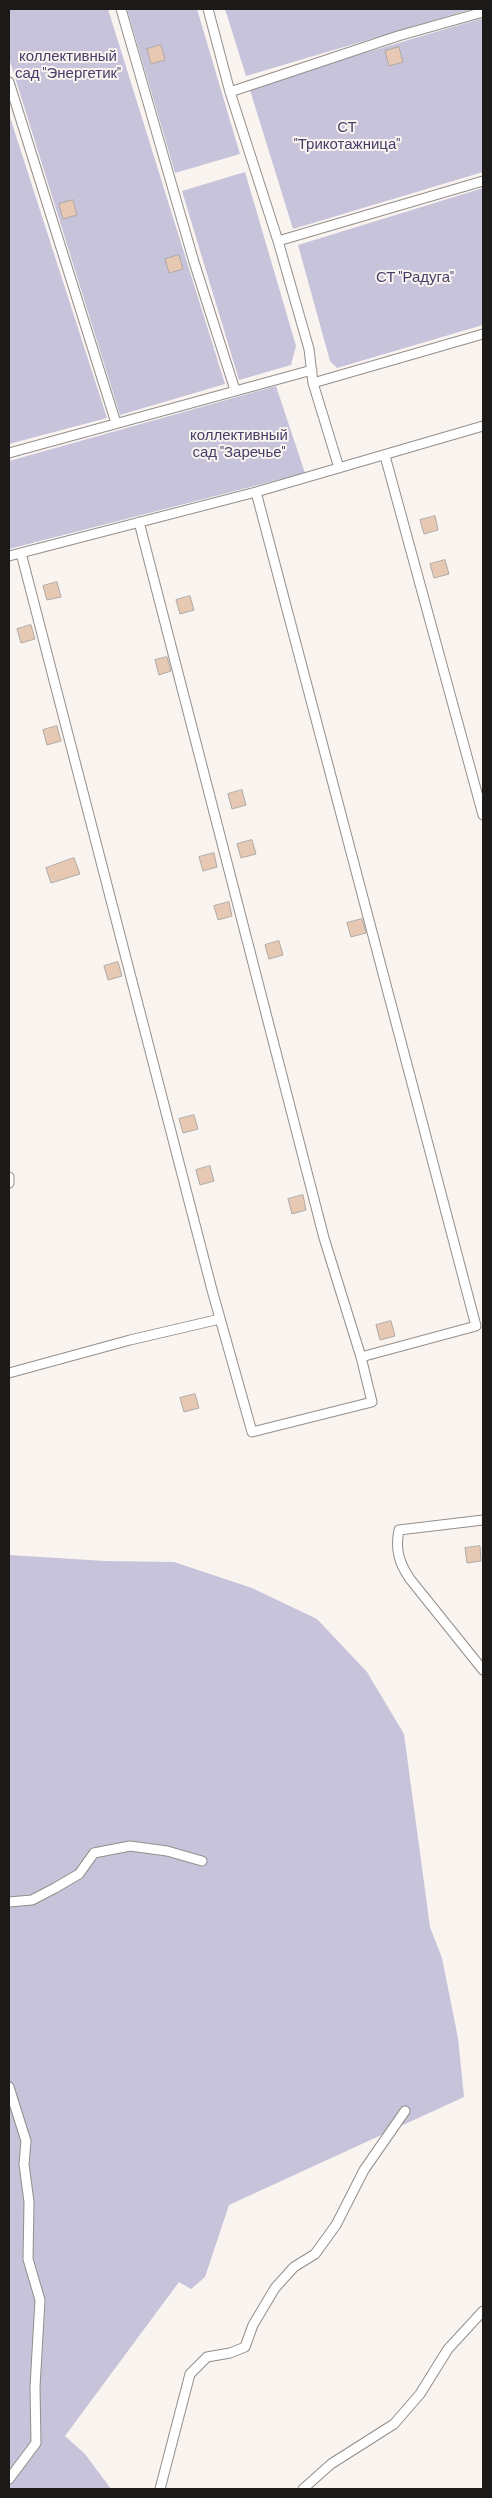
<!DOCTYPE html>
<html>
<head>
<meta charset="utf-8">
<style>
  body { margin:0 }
  #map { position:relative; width:492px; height:2498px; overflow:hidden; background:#faf4f0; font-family:Barlow,sans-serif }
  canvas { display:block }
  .frame { position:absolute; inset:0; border:10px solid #1c1a18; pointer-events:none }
</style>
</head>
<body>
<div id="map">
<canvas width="492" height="2498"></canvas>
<div class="frame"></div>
</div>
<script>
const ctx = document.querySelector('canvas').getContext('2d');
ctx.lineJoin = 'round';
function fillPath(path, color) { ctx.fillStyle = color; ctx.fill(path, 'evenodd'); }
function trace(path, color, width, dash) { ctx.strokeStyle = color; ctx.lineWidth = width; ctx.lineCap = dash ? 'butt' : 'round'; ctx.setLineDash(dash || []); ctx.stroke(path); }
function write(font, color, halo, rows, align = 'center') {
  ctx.font = font + ' Barlow,sans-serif'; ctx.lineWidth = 4; ctx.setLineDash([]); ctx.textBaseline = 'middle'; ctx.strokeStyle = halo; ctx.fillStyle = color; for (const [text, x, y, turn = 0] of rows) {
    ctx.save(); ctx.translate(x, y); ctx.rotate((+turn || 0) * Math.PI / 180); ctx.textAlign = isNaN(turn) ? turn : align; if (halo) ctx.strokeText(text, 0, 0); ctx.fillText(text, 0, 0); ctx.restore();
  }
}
fillPath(new Path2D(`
  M9,9H108L225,384L120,415L9,58Z
  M127,9H197L240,154L175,173Z
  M225,9H472L246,76Z
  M483,18V172L293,229L249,87Z
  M9,114L107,418L9,444Z
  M245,172L296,346L291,365L239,380L182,191Z
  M483,188V325L337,368L330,361L298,245Z
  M276,386L305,473L9,549V461Z
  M9,1555L105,1561L174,1562L252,1588L317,1619L367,1672L404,1734L430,1927L442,1958L458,2038L464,2097L229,2205L205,2277L191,2289L179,2282L65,2436L85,2454L111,2489H9Z`), '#c7c3db');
const building = new Path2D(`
  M161,45L165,60L151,64L147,49Z
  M399,47L403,62L389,66L385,51Z
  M73,200L77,215L63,219L59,204Z
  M179,255L183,269L169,273L165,259Z
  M435,516L438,530L424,534L420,520Z
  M445,560L449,574L434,578L430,564Z
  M57,582L61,597L47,600L43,586Z
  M190,596L194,610L180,614L176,600Z
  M31,625L35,639L21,643L17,629Z
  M167,657L171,671L159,675L155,660Z
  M57,726L61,741L47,745L43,730Z
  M242,790L246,805L232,809L228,794Z
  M252,840L256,854L241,858L237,844Z
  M214,853L217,867L203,871L199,857Z
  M74,858L80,874L51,883L46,868Z
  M229,902L232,916L218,920L214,906Z
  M362,919L366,933L351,937L347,923Z
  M279,941L283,955L269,959L265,945Z
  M118,962L122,976L108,980L104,966Z
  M194,1115L198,1129L183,1133L179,1119Z
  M210,1166L214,1181L200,1185L196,1170Z
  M303,1195L306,1210L292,1214L288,1199Z
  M391,1321L395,1336L380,1340L376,1325Z
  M195,1394L199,1408L184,1412L180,1398Z
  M480,1546L481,1561L467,1563L465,1548Z`);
fillPath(building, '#e7c9b3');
trace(building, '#afa9a5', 1);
const service = new Path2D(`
  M121,9L194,262L235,390
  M208,9L230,92L278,241L309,349L313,383L339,468
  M9,82L116,423
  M230,92L398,36L483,12
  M278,241L483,181
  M313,383L483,334
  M9,453L312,370
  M385,456L483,815
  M256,492L476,1326L361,1357
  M21,553L212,1290L252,1432L372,1402L361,1357L324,1238L139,522
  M9,556L256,492L483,426
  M9,1177V1183
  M9,1373L130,1340L220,1319
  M483,1520L399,1530C395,1549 399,1563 410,1579L483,1670
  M9,1902L32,1900L55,1888L79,1874L94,1853L130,1846L167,1851L202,1861
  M9,2087L26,2141L24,2164L29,2202L28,2259L40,2300L35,2387L36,2443L9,2479
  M160,2489L190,2374L207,2357L230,2353L245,2347L253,2325L275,2288L294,2267L315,2254L336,2225L364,2170L405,2111
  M303,2489L331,2464L394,2424L420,2394L448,2349L483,2311`);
trace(service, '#948e8a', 11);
trace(service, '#fff', 9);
write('15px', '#473d69', '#faf4f0', [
  ["коллективный",68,56],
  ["сад \"Энергетик\"",68,73],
  ["СТ",347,127],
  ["\"Трикотажница\"",347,144],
  ["СТ \"Радуга\"",415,277],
  ["коллективный",239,435],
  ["сад \"Заречье\"",239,452]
]);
</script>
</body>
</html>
